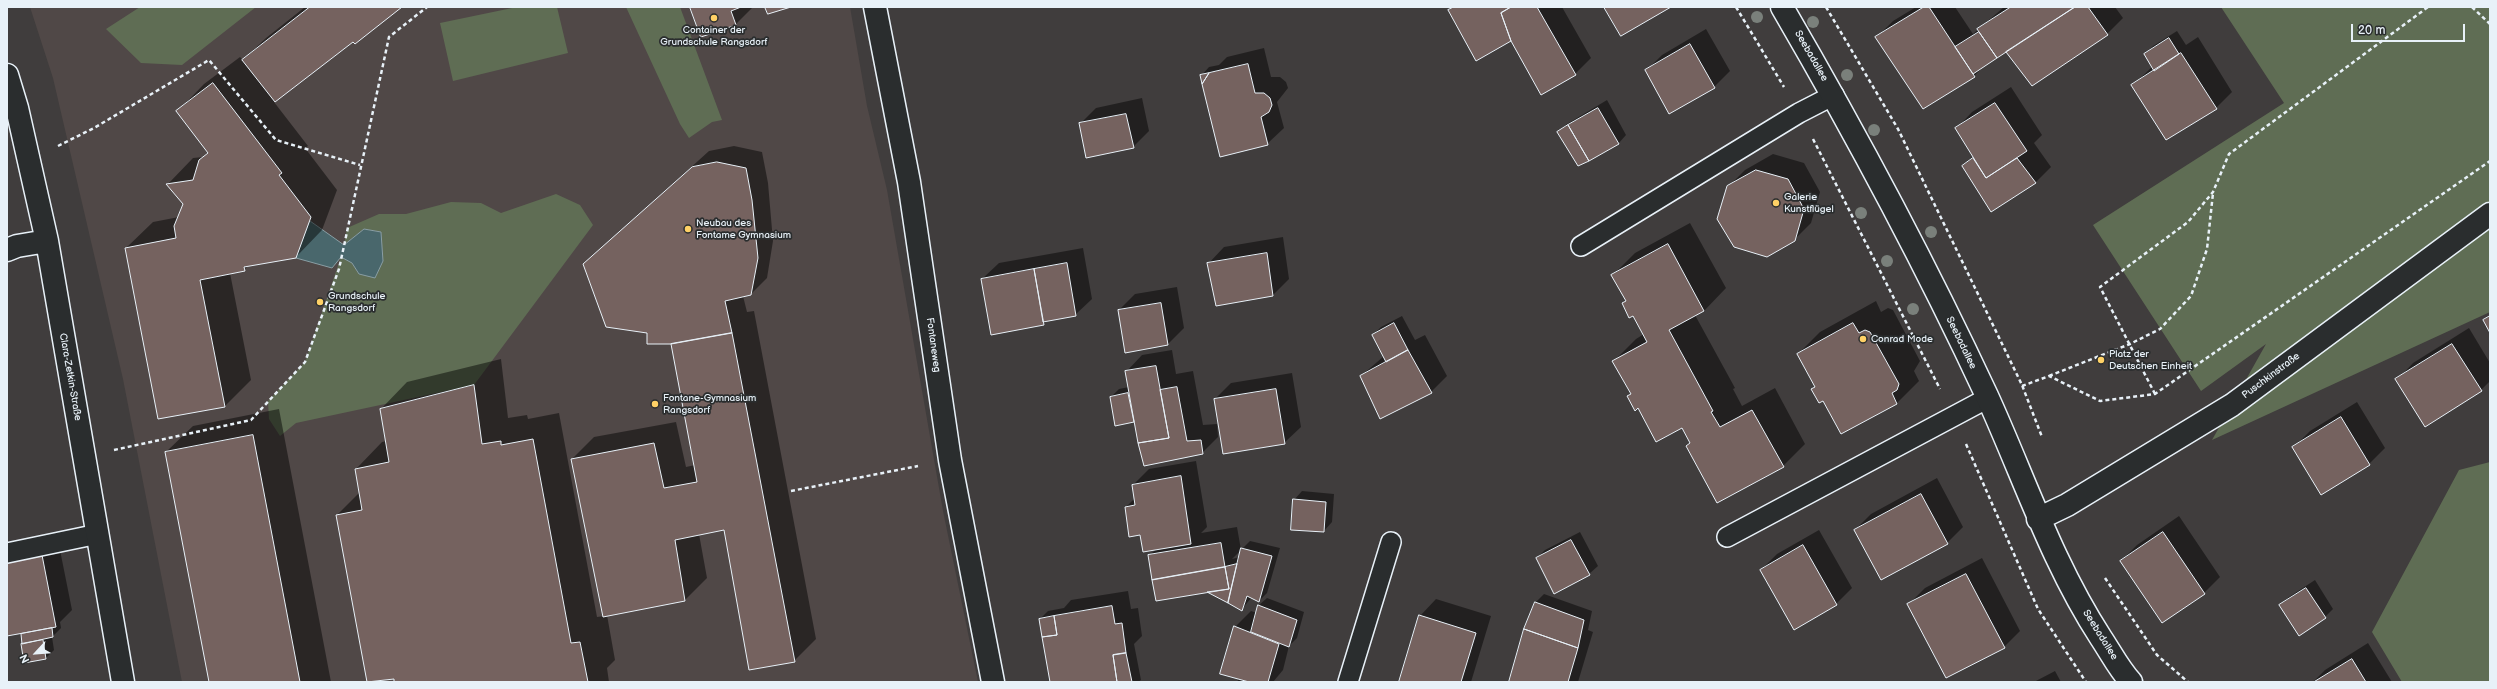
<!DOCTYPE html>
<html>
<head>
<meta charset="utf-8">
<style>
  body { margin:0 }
  #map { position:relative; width:2497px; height:689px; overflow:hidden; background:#403d3d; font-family:"Balsamiq Sans",sans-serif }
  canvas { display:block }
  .frame { position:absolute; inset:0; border:8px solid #e8f1f8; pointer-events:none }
  .north { position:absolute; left:16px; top:633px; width:40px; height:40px; -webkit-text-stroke:3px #2a2d2e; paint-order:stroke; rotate:244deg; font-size:11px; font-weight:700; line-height:16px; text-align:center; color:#e8f1f8 }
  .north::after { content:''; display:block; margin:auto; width:14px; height:18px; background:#e8f1f8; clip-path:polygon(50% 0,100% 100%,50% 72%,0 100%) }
  .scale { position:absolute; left:2351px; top:24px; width:114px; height:18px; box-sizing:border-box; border:2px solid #e8f1f8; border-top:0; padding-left:5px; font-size:12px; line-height:14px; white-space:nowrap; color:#e8f1f8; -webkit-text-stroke:3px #2a2d2e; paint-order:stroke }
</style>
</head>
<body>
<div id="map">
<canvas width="2497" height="689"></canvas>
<div class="frame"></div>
<div class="north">N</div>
<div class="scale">20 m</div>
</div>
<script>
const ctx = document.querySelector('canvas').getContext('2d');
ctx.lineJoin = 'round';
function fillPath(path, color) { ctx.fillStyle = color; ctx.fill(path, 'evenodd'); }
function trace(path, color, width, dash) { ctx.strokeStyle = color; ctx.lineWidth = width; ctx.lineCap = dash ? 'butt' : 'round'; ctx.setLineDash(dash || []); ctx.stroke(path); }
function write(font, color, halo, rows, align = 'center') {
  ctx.font = font + ' "Balsamiq Sans",sans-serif'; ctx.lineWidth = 3.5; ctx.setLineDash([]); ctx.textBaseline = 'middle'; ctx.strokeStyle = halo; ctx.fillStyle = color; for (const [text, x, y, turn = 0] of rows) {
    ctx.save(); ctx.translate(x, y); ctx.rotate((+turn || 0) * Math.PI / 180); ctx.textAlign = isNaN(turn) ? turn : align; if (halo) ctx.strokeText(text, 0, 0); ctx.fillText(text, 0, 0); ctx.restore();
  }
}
fillPath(new Path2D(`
  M30,7H850L867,106L887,190L943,511L978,682H182L123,379L53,78Z`), '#504847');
fillPath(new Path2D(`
  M140,7H256L182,65L141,63L106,29Z
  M517,7H557L568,53L453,81L440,23Z
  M626,7H680L722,120L712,122L689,138L680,124Z
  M2221,7H2490V312L2212,440L2266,344L2201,391L2093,225L2284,103Z
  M556,194L580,205L593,225L474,385L296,423L280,436L269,419L268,401L305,362L341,257L352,263L359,274L375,277L383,261L381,232L364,229L344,245L347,228L379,214H406L451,202L481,203L501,213Z
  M2490,462V682H2402L2372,632L2459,470Z`), '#5f6d54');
const water = new Path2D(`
  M310,221L344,245L364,229L381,232L383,261L375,278L359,274L352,263L341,257L332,268L296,258Z`);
fillPath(water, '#49676c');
trace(water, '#899ea4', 1);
fillPath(new Path2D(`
  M305,7H399L274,102L308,146L305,148L337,190L322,230L296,257L249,265L244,270L230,273L251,380L225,406L159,417L126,248L153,222L179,217L184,204L167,185L193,158L203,157L209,151L178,111L204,84L240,57L243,60L266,38Z
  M691,7H753L735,25Z
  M1453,7H1562L1591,58L1575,74L1511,40L1449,11Z
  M1916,7H1955L1973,34L2004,7H2115L2123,18L2107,34L2006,51L1985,65L1974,76L1877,37L1893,21Z
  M1706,29L1730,71L1714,87L1646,71L1662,55Z
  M2177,31L2186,45L2198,37L2232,92L2216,108L2133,85L2153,66L2145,54L2153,46Z
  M1264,48L1271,77H1280L1286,82L1288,88L1277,102L1284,128L1267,144L1201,76L1209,67L1219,65L1227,57Z
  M2011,87L2042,135L2034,143L2051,167L2035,183L1991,210L1963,166L1973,156L1956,129L1972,112Z
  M1142,98L1149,131L1133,147L1080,124L1096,108Z
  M1607,100L1626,135L1618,144L1559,132L1567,124Z
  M734,146L762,152L768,183L773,241L767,278L751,294L743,296L747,312L754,311L816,639L794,661L725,529L699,534L707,578L685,600L607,615L615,660L607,668L609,682H395L394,678L368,682L337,515L360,492L356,469L382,442L387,441L381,409L407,382L501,359L508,418L527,415L528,419L559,413L597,617L604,616L572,459L594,437L676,422L686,467L695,465L672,343L648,332L584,264L709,151Z
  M1773,154L1804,163L1820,192L1811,223L1794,240L1728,187L1745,170Z
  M1690,223L1726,288L1704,311L1695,315L1735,388L1733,389L1742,406L1775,388L1805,444L1783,466L1687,446L1691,442L1682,426L1639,407L1628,396L1631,393L1614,361L1636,339L1644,334L1633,314L1623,303L1626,300L1613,275L1635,253Z
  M1283,237L1289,279L1273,295L1208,264L1224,247Z
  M1083,248L1092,299L1075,315L1048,320L1043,324L982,279L999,263Z
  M1177,287L1184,328L1168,344L1119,310L1135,294Z
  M1876,301L1881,312L1888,308L1893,310L1920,361L1914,371L1919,381L1897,403L1823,399L1813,389L1816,386L1798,354L1820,332Z
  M1402,316L1415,340L1425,335L1447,376L1431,392L1361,376L1384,356L1373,335L1381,327Z
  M2469,328L2490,363V381L2481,390L2397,380L2413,363Z
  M1172,350L1176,374L1193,371L1203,425L1217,424L1218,437L1202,453L1136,419L1134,421L1111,397L1119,389L1129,387L1126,372L1142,355Z
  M1292,373L1301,427L1284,443L1215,399L1231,383Z
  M2357,402L2385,448L2369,464L2294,447L2310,431Z
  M279,409L331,682H210L166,452L193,426Z
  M1196,461L1207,527L1201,533L1237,527L1241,550L1232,559L1240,557L1242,549L1250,541L1280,548L1267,593L1259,601L1252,597L1242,609L1149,556L1156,549L1141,534L1126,507L1135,498L1133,485L1149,469Z
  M1937,478L1963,527L1947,543L1855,530L1871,514Z
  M1302,491L1334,494L1332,522L1324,531L1294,500Z
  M2179,516L2220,577L2204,593L2121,561L2137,545Z
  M1819,530L1852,588L1836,604L1761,570L1777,554Z
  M1580,532L1598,566L1589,574L1537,558L1545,550Z
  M58,540L72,610L60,622L61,628L52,637L54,650L46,658L25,662L22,634L24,632L7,635V551Z
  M1982,558L2020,631L2004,647L1908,605L1925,588Z
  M2315,580L2333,609L2325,617L2280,605L2289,597Z
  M1128,591L1131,609L1138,608L1142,636L1134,644L1141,680L1138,682H1051L1040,619L1048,611L1064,608L1071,600Z
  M1544,594L1592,611L1588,630L1593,632L1578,682H1510L1525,628L1536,602Z
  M1267,598L1304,612L1297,638L1289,646L1283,670L1273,682H1237L1239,678L1235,627L1251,611L1257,613L1258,606Z
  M1436,599L1491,616L1471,682H1400L1420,616Z
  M2368,643L2392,682H2313L2325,670Z
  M2055,671L2061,682H2034Z`), '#0007');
const building = new Path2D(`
  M310,7H402L355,44L353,42L275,102L242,60Z
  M690,7H741L731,11L736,25L701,37Z
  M765,7H791L768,14Z
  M1454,7H1511L1501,13L1511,41L1476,61L1448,10Z
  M1511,7H1537L1576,75L1541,95L1511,41L1501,13Z
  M1604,7H1671L1621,36Z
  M1924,7H1929L1975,77L1923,109L1875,37Z
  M2011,7H2075L1997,58L1977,29Z
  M2075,7H2088L2108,35L2032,86L2006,52Z
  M1979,32L1997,58L1973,74L1955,47Z
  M2169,38L2179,54L2154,71L2144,54Z
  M1690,44L1715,88L1669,114L1645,70Z
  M2181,53L2217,109L2166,140L2131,85Z
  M1248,64L1255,93H1264L1270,98L1272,105L1269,112L1261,117L1268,145L1220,157L1202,84L1209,73Z
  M1209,73L1202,84L1200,75Z
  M213,83L282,173L279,175L311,217L296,258L244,267L245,271L200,280L225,407L158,419L125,248L176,238L174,226L183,204L166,184L193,180L199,160L208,153L176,111Z
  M1995,103L2027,151L1986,178L1955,128Z
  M1598,108L1619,144L1589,161L1568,125Z
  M1126,114L1134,148L1086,158L1079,123Z
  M1568,125L1589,161L1578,166L1557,132Z
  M1973,158L1986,178L2017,158L2036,183L1991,212L1962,166Z
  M717,162L746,168L752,200L758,258L751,295L725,301L732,333L671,344H647V333L606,327L583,264L692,167Z
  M1756,170L1788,179L1804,209L1795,241L1767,257L1734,247L1717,219L1727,186Z
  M1668,244L1704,311L1669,330L1713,411L1711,412L1720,427L1752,410L1784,467L1717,503L1686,446L1690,443L1682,428L1656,442L1638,408L1635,411L1627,396L1631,394L1612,361L1647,342L1633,316L1629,318L1622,303L1626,301L1611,275Z
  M1267,253L1273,296L1216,306L1207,263Z
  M1067,263L1076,316L1043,322L1034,269Z
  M1034,269L1044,325L991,335L981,279Z
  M1161,303L1168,345L1125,353L1118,310Z
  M2490,316V333L2483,320Z
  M1394,323L1408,350L1386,362L1372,335Z
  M1853,323L1859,333L1865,330L1870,332L1899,384L1897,390L1892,393L1897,404L1841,434L1823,401L1819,403L1811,389L1815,387L1797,354Z
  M732,333L795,662L749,670L724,530L675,540L685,601L603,617L571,459L654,443L664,488L697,482L671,344Z
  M2452,344L2482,391L2425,427L2395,379Z
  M1408,350L1432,393L1380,419L1360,376Z
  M1156,366L1169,438L1138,443L1125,371Z
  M474,385L482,444L501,441V445L533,439L571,643L580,642L588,682H394V679L367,682L336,515L362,510L355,469L389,462L380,409Z
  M1177,387L1187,441L1201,440L1203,454L1144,466L1138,443L1169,438L1160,390Z
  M1276,389L1285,444L1223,454L1214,399Z
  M1128,393L1134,422L1115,426L1110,397Z
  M2341,417L2370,465L2321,495L2292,447Z
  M253,435L300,682H209L165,452Z
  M1181,476L1191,544L1143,552L1140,535L1129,537L1125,507L1135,505L1132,485Z
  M1921,494L1948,544L1881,580L1854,530Z
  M1293,499L1326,502L1324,532L1291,530Z
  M2163,532L2205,594L2162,623L2120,561Z
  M1571,540L1590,575L1554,594L1536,558Z
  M1221,543L1225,567L1152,580L1148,555Z
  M1803,545L1837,605L1794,630L1760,570Z
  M1241,548L1272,556L1259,602L1247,596L1242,611L1228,603Z
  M42,555L56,627L7,636V562Z
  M1237,564L1228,603L1207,592L1229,589L1225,567Z
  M1225,567L1229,589L1156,601L1152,580Z
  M1966,574L2005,648L1946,678L1907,604Z
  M2306,588L2326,618L2299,636L2279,605Z
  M1535,602L1584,620L1578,648L1524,629Z
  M1258,605L1297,620L1289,647L1251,632Z
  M1112,606L1115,624L1122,623L1126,653L1113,655L1117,682H1050L1042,637L1057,635L1054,616Z
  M1419,615L1476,633L1461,682H1399Z
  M1054,616L1057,635L1042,637L1039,619Z
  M1234,626L1279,644L1268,682H1249L1220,674Z
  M52,628L53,637L22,644L21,634Z
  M1524,629L1578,648L1568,682H1509Z
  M43,640L46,659L24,663L21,644Z
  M1126,653L1132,682H1117L1113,655Z
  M2352,659L2366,682H2314Z`);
fillPath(building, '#75625f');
trace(building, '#e8f1f8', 1);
const lane = new Path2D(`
  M1581,246L1799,113L1834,95
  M1727,537L1988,398
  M7,553L98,534
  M1348,682L1391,542`);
const street = new Path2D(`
  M875,7L909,182L950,460L993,682
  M1782,7C1856,134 1925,263 1987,396C2024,477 2052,563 2101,638C2111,653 2119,669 2131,682
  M7,75L17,108L47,241L123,682
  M7,250L17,246L47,241
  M2038,519L2067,505L2232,405L2490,214`);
trace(lane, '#e8f1f8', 22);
trace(street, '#e8f1f8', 25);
trace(new Path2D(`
  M1736,7L1784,87
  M1826,7L1898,129L2022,385L2042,437
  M2472,7L2490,24
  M1813,139L1940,389
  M58,146L94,128L209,60L276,140L360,165
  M2049,376L2130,344L2160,329L2191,296L2207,249L2213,193
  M2022,386L2049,376L2100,401L2155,394L2490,161
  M2155,394L2100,287L2188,222L2213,192L2229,154L2428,7
  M1966,444L2038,609L2086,682
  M114,450L251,420L305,362L339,269L389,37L427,7
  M791,491L918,466
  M2105,578L2157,655L2188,682`), '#e8f1f8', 2.5, [4, 3]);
trace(lane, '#2a2d2e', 19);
trace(street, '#2a2d2e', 22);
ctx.fillStyle = '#7a807b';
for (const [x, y] of [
  [1757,17],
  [1813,22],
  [1847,75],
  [1874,130],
  [1861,213],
  [1931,232],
  [1887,261],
  [1913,309]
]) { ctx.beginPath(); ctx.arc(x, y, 6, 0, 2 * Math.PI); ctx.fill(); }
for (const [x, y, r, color] of [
  [714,18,4,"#ffd166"],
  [1776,203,4,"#ffd166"],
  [688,229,4,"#ffd166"],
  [320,302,4,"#ffd166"],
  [1863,339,4,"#ffd166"],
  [2101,360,4,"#ffd166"],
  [655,404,4,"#ffd166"]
]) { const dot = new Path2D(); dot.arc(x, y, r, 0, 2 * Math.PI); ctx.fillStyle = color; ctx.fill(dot); trace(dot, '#2a2d2e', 1.5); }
write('10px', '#e8f1f8', '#2a2d2e', [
  ["Container der",714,30,"center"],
  ["Grundschule Rangsdorf",714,42,"center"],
  ["Galerie",1784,197],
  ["Kunstflügel",1784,209],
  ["Neubau des",696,223],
  ["Fontame Gymnasium",696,235],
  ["Grundschule",328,296],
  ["Rangsdorf",328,308],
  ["Conrad Mode",1871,339],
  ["Platz der",2109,354],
  ["Deutschen Einheit",2109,366],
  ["Fontane-Gymnasium",663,398],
  ["Rangsdorf",663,410]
], 'left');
write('10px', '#e8f1f8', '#2a2d2e', [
  ["Seebadallee",1811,56,60],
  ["Seebadallee",1961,343,64],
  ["Fontaneweg",933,345,82],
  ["Puschkinstraße",2271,376,-37],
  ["Clara-Zetkin-Straße",70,377,80],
  ["Seebadallee",2100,635,58]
]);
</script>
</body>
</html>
